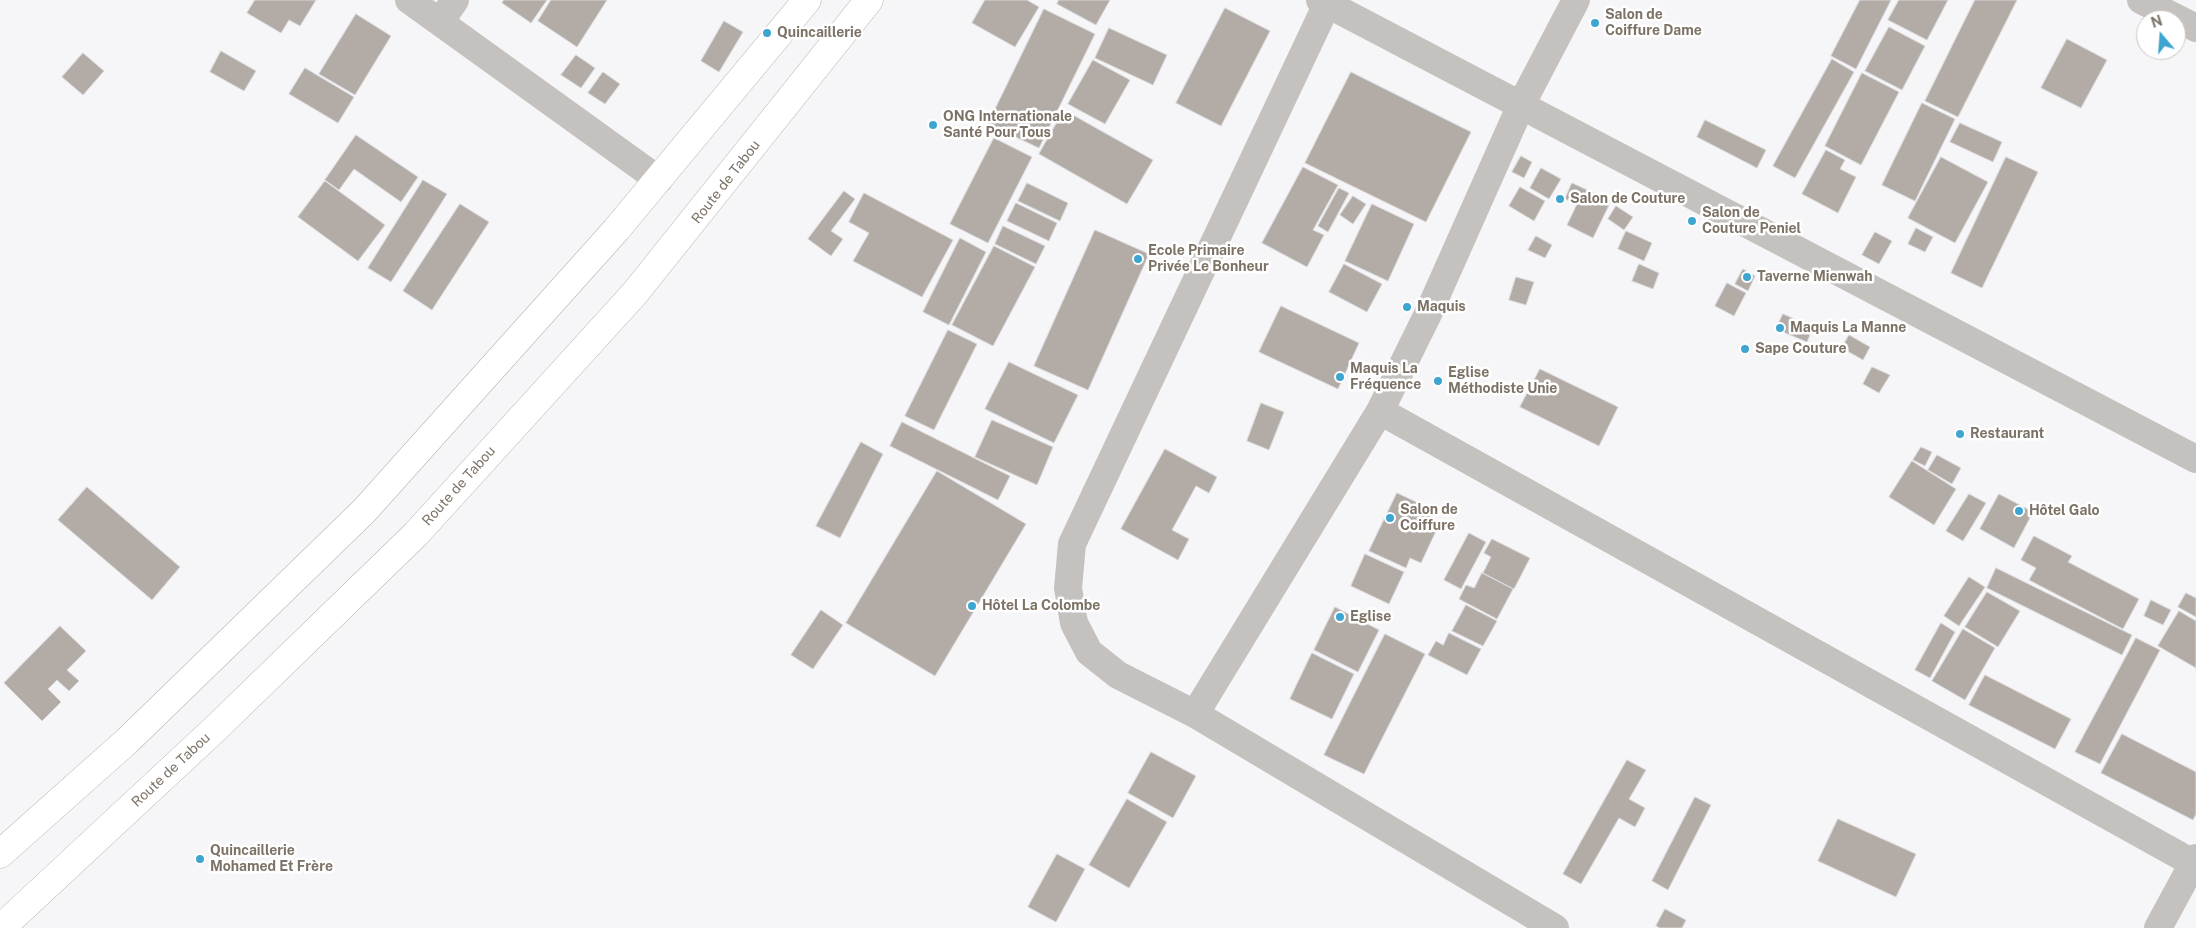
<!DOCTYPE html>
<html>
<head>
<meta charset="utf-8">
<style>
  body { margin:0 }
  #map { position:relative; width:2196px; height:928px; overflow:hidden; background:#f6f6f8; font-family:"Public Sans",sans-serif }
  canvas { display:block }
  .north { position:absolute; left:2136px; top:10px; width:50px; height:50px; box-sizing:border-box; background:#fff; border:1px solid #cbc7c2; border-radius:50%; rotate:342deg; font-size:14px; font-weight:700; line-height:20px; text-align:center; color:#7d7266 }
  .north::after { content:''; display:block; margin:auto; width:18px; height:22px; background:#3ea5d0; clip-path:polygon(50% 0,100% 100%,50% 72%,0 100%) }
</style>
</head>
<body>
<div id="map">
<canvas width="2196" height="928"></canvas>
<div class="north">N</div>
</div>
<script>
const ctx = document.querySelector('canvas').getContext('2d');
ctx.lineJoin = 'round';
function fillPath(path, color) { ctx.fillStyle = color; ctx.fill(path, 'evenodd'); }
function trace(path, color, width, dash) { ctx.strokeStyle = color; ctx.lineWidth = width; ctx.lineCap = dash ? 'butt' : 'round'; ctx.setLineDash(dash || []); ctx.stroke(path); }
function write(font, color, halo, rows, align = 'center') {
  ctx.font = font + ' "Public Sans",sans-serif'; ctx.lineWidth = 5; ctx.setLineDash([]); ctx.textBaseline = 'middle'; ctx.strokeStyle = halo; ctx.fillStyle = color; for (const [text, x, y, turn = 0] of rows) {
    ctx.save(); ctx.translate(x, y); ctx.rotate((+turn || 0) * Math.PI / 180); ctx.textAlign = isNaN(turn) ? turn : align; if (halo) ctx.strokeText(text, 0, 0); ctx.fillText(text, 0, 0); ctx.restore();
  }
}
const building = new Path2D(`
  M255,0H316L300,26L289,20L281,33L247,13Z
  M504,0H547L531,23L502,3Z
  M551,0H607L577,47L538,21Z
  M985,0H1027L1039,7L1015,47L972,23Z
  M1059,0H1110L1096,25L1057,4Z
  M1860,0H1891L1856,69L1831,56Z
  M1899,0H1948L1927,40L1888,20Z
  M1975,0H2017L1958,117L1925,101Z
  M1225,8L1270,31L1221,126L1176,103Z
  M1044,9L1095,34L1039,148L988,124Z
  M356,14L391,36L355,95L319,74Z
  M724,21L743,32L719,72L701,61Z
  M1889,27L1925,46L1902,90L1865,71Z
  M1109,28L1167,55L1153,85L1095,58Z
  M2067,39L2107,60L2081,108L2041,88Z
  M221,51L256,71L244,91L210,72Z
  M83,53L104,71L83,95L62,77Z
  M576,55L595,68L581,88L561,75Z
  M1832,59L1854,72L1795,178L1773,166Z
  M1093,60L1130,80L1105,124L1068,104Z
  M305,68L354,97L338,123L289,94Z
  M603,72L620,84L605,104L588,93Z
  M1351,72L1471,132L1426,222L1305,163Z
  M1862,73L1899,92L1861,165L1825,146Z
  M1922,103L1955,119L1915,201L1882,185Z
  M1064,110L1153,160L1127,204L1039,154Z
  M1705,120L1766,150L1757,168L1697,137Z
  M1960,123L2002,142L1993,162L1950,142Z
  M356,135L418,177L401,202L354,169L339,190L325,180Z
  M994,138L1032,157L988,243L950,224Z
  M1826,150L1845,160L1840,169L1856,177L1838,213L1802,194Z
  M1521,156L1532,162L1524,178L1512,172Z
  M1941,157L1988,182L1955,243L1908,218Z
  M2006,157L2038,172L1982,288L1951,273Z
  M1303,167L1338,185L1313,230L1324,235L1307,267L1262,243Z
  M1541,168L1561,179L1549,199L1530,188Z
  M423,180L447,194L391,282L368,268Z
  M325,181L385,225L358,261L298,217Z
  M1027,183L1068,203L1060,221L1018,201Z
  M1572,183L1611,201L1593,238L1567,225L1577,204L1565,199Z
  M1520,187L1545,201L1534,221L1509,206Z
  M1339,188L1349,193L1328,232L1318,226Z
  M844,191L855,199L831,231L843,239L831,256L808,239Z
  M864,193L953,240L922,297L853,261L869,233L849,222Z
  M1353,196L1366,204L1353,224L1340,215Z
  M1016,203L1057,223L1049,241L1007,221Z
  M460,204L489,222L432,310L403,291Z
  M1372,204L1414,224L1388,281L1345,261Z
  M1616,206L1633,217L1624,230L1608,219Z
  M1003,226L1045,246L1036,264L995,244Z
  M1916,228L1933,237L1925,252L1908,244Z
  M1095,230L1149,254L1088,390L1034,366Z
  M1626,231L1652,243L1644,261L1618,249Z
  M1875,232L1892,241L1879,264L1862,255Z
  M1536,236L1552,245L1545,258L1528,250Z
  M960,238L986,252L949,325L923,312Z
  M994,246L1035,267L993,346L952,325Z
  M1344,264L1382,284L1367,312L1329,292Z
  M1639,264L1659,273L1653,289L1632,281Z
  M1743,269L1755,276L1748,291L1735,284Z
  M1516,277L1534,282L1526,305L1509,300Z
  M1727,283L1746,293L1734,316L1715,306Z
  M1281,306L1359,343L1338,389L1259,352Z
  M1783,314L1813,327L1807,342L1776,329Z
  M948,330L977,344L934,430L905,416Z
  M1849,335L1870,347L1863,360L1842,348Z
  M1009,362L1078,395L1054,443L985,409Z
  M1872,367L1890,375L1879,393L1863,384Z
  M1540,369L1618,407L1599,446L1520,407Z
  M1261,403L1284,412L1269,450L1247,441Z
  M992,420L1053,447L1037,485L975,457Z
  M902,422L1010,476L998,500L890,446Z
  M861,442L883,454L840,538L816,526Z
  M1921,447L1932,452L1925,466L1913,460Z
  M1165,449L1217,477L1209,493L1196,486L1172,530L1189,539L1178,560L1121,529Z
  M1937,455L1961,468L1952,484L1928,470Z
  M1912,461L1956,489L1934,525L1889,497Z
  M937,471L1026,524L935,676L846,623Z
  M87,487L180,567L152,600L58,520Z
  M1397,493L1433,510L1426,526L1436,531L1421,563L1410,558L1406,568L1369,551Z
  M1969,494L1986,503L1963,541L1946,531Z
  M1999,494L2033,512L2014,548L1980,529Z
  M1469,533L1486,542L1461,589L1444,580Z
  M2034,536L2072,556L2068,562L2139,599L2123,629L2029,580L2036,568L2021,560Z
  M1492,539L1530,558L1514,589L1483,573L1491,557L1484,553Z
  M1365,554L1404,572L1389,604L1351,586Z
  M1996,568L2132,635L2122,655L1987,588Z
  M1482,573L1513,589L1497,619L1459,599L1466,585L1474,588Z
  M1969,577L1985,587L1959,626L1944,616Z
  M1987,592L2020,611L1998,647L1965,627Z
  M2186,593L2196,598V617L2178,607Z
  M2151,600L2171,610L2163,625L2144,616Z
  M1466,605L1497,621L1483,646L1452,631Z
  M1335,607L1379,630L1358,672L1314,650Z
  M821,610L843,625L813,669L791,655Z
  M2179,611L2196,621V668L2158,646Z
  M1941,623L1955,632L1930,678L1915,670Z
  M60,626L86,651L67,670L79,681L69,691L57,680L48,689L61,702L42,721L4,683Z
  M1963,629L1995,648L1965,700L1932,681Z
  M1449,633L1481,649L1467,675L1428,655L1436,641L1443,645Z
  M1385,634L1425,654L1364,774L1324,755Z
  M2136,638L2160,650L2100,764L2075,752Z
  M1312,653L1354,674L1332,719L1290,699Z
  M1985,675L2071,719L2055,749L1969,705Z
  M2122,734L2196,772V814L2193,820L2101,773Z
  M1151,752L1196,776L1173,818L1128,793Z
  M1627,760L1646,770L1629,799L1645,808L1635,827L1619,818L1581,884L1563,874Z
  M1695,797L1711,805L1668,890L1652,881Z
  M1127,799L1167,822L1129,888L1089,865Z
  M1838,819L1916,854L1896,897L1818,861Z
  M1057,854L1085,869L1056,922L1028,907Z
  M1665,909L1686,920L1682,928H1660L1656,926Z`);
fillPath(building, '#b2aba6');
trace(building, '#d8d8da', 1);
const primary = new Path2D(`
  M0,854L127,741L364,511L616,230L807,0
  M1,928L216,728L416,534L635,293L869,0`);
trace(primary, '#b8b4b0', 29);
trace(new Path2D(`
  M409,0L659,180
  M1320,0L2196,459
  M2141,0L2196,28
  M1327,4L1072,544L1068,588L1074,623L1089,652L1118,675L1195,714L1555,928
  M440,22L455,0
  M1380,411L2193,863
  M1195,714L1380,411L1428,314L1521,105L1576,0
  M2158,928L2196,858`), '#c5c1be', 28);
trace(primary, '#fff', 28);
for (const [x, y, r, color] of [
  [1595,23,5,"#3ea5d0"],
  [767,33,5,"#3ea5d0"],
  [933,125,5,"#3ea5d0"],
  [1560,199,5,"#3ea5d0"],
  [1692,221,5,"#3ea5d0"],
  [1138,259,5,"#3ea5d0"],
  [1747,277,5,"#3ea5d0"],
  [1407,307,5,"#3ea5d0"],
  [1780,328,5,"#3ea5d0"],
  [1745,349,5,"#3ea5d0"],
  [1340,377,5,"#3ea5d0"],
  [1438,381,5,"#3ea5d0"],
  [1960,434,5,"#3ea5d0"],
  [2019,511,5,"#3ea5d0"],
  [1390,518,5,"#3ea5d0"],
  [972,606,5,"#3ea5d0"],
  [1340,617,5,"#3ea5d0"],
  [200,859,5,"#3ea5d0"]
]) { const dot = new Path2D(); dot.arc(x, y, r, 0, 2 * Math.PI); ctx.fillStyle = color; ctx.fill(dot); trace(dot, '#fff', 2); }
write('bold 14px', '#7d7266', '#fff', [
  ["Salon de",1605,15],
  ["Coiffure Dame",1605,31],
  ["Quincaillerie",777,33],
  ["ONG Internationale",943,117],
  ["Santé Pour Tous",943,133],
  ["Salon de Couture",1570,199],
  ["Salon de",1702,213],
  ["Couture Peniel",1702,229],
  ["Ecole Primaire",1148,251],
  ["Privée Le Bonheur",1148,267],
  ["Taverne Mienwah",1757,277],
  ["Maquis",1417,307],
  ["Maquis La Manne",1790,328],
  ["Sape Couture",1755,349],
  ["Maquis La",1350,369],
  ["Fréquence",1350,385],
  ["Eglise",1448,373],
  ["Méthodiste Unie",1448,389],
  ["Restaurant",1970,434],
  ["Salon de",1400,510],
  ["Coiffure",1400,526],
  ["Hôtel Galo",2029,511],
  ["Hôtel La Colombe",982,606],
  ["Eglise",1350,617],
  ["Quincaillerie",210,851],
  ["Mohamed Et Frère",210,867]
], 'left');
write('14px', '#7d7266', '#fff', [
  ["Route de Tabou",726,182,-52],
  ["Route de Tabou",459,486,-48],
  ["Route de Tabou",171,770,-43]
]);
</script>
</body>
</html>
